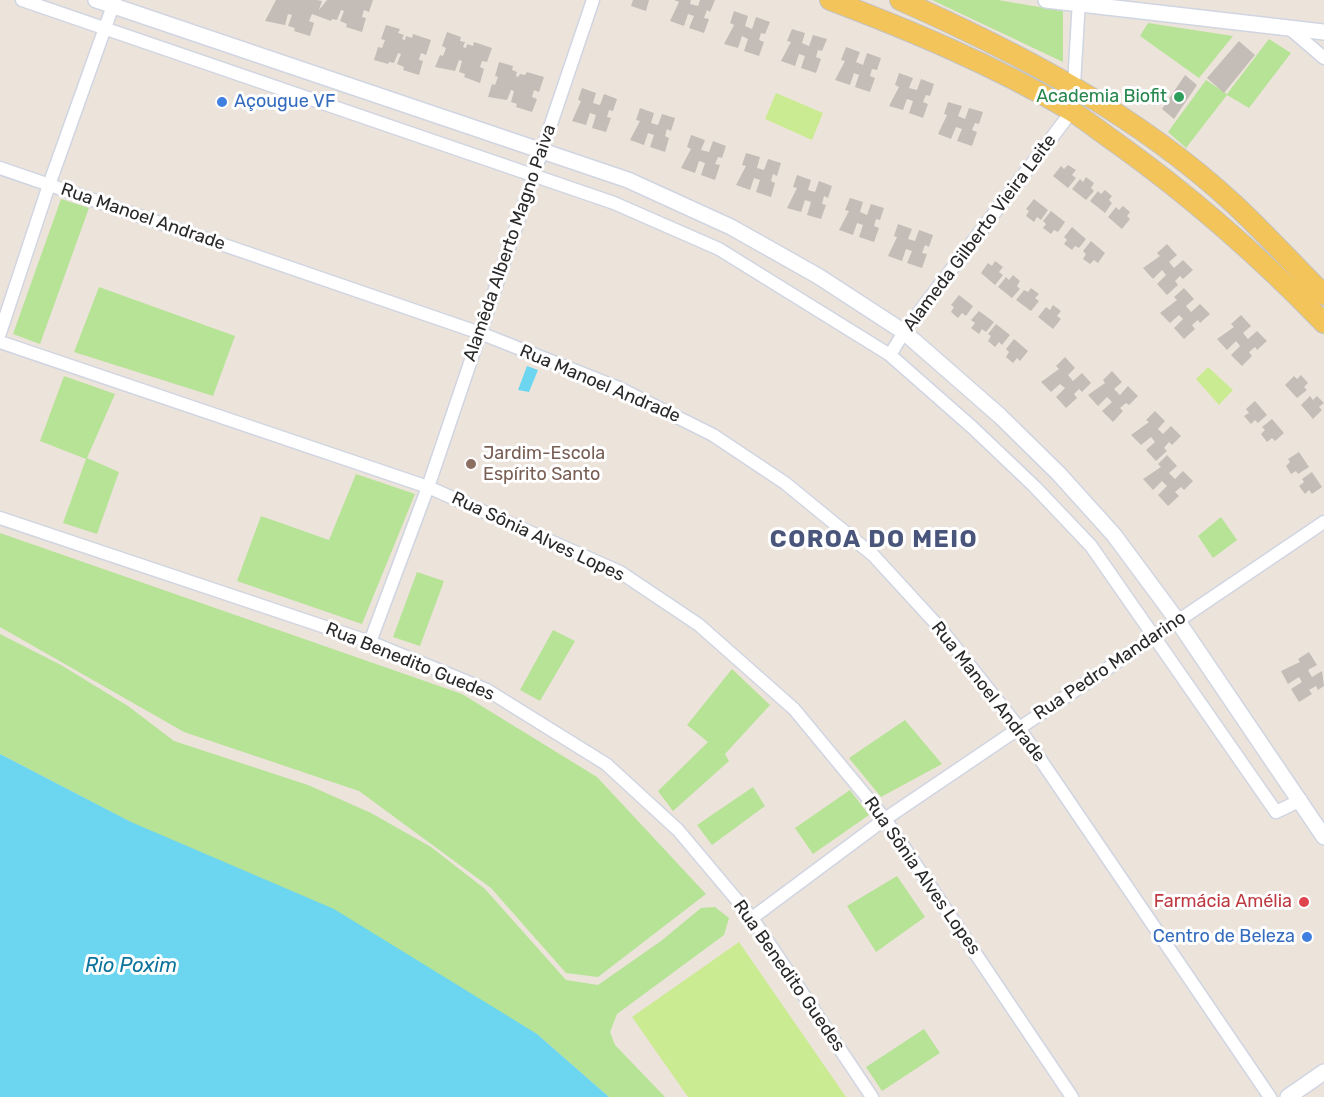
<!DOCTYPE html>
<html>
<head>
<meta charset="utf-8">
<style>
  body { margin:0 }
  canvas { display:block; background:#ece3db }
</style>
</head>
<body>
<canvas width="1324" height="1097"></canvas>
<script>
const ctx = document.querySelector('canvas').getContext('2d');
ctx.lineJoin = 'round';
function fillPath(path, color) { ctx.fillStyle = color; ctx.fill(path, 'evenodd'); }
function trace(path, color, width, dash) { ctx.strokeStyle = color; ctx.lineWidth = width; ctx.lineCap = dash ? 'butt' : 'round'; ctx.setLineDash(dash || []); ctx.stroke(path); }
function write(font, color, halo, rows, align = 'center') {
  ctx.font = font + ' Rubik,sans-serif'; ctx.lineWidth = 6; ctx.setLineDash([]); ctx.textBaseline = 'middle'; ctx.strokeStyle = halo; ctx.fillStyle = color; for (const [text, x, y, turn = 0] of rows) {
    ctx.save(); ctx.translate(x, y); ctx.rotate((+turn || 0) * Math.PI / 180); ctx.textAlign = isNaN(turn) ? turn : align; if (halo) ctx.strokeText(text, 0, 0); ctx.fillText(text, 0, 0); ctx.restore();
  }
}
fillPath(new Path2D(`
  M932,0H998L1063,11V62Z
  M1148,23L1233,36L1199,78L1140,36Z
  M1269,39L1291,53L1249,108L1227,95L1186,148L1168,132L1206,80L1227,94Z
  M61,199L89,208L40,344L13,334Z
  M99,287L235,336L213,396L74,352Z
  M64,376L115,394L87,458L119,472L97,534L63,523L86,459L40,441Z
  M356,474L415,494L362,624L237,581L261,516L329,540Z
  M1221,517L1237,540L1213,558L1198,536Z
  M0,533L462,694L597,777L706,894L598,977L566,973L491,888L359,791L184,732L0,627Z
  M417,572L444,581L420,646L393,637Z
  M553,630L575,641L540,701L520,690Z
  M0,634L61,665L128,706L174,741L308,785L371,813L431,847L485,889L566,980L598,985L661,941L701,908L715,907L729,918L724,935L617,1014L610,1032L615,1045L665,1097H609L537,1034L0,754Z
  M732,669L770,705L725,754L729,761L673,811L658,791L708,742L687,725Z
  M905,720L942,764L881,797L849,758Z
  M753,787L765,806L712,845L697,825Z
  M850,790L869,815L813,854L795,828Z
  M897,876L925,917L876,952L847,906Z
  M924,1029L940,1053L882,1091L866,1067Z`), '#b6e396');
fillPath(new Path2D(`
  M776,93L823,113L812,140L765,119Z
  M1208,367L1233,390L1219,405L1196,379Z
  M739,942L846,1097H688L632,1017Z`), '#cbeb92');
fillPath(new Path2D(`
  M527,366L538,370L529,392L518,390Z
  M0,754L131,822L334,909L537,1034L609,1097H0Z`), '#6cd6f0');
fillPath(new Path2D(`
  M276,0H317L322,1L319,10L327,0H373L369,12L364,10L362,17L366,18L362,32L346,27L347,24L340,21L344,11L341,10L337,20L332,19L331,21L312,14L309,21L314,23L310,36L294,31L295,28L288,26L292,15L288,14L285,25L265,21Z
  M633,0H649L646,11L631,6Z
  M674,0H691L690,4L698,6L700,0H715L710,12L707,10L704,18L709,19L704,33L689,28L694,16L688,14L684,26L670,21L679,2Z
  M734,11L748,16L745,26L752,29L756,17L770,22L765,34L761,33L759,40L764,42L759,56L744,51L748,39L742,36L738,48L724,44L734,25L730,23Z
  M386,25L400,29L398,33L404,35L402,39L405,40L406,36L412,38L413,34L431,40L426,55L421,53L419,60L423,61L419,75L403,70L404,67L397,64L401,54L398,53L394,63L389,62L388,64L374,60L378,47L382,48L385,40L381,39Z
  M792,29L805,33L802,43L809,46L813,35L827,39L822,51L818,50L816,57L821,59L816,73L801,68L805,56L799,54L795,66L781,61L791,42L787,41Z
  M447,32L461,37L460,41L465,42L463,47L466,48L467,44L473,46L474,42L492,48L487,62L482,61L480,67L484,69L480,83L464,77L465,74L459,72L462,61L459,60L455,71L435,67L440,55L443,56L446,48L442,46Z
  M1239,41L1255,55L1224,93L1207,78Z
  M846,47L860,52L856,62L863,65L867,53L881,58L877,70L872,69L870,76L875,78L870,92L855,87L859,75L854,73L850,85L835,80L845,61L841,60Z
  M499,62L513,66L512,70L517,72L516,76L518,77L520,74L525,75L527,72L544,77L539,92L534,90L532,97L537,99L532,112L516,107L517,104L511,102L514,91L511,90L507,100L488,97L492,84L495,85L498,77L495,76Z
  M899,73L913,78L909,88L917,90L921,79L934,84L930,96L926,95L923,102L928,104L923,118L909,113L913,101L907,99L903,110L889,106L899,87L895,85Z
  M1185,75L1197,85L1174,119L1162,109Z
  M582,88L596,93L593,103L600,105L604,94L617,99L613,111L609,110L607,117L611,118L606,132L592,128L596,115L590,113L586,125L572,121L581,101L578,100Z
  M948,102L962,106L958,116L965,119L969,108L983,112L979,124L975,123L972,130L977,132L972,146L957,141L962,129L956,127L951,139L938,134L947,115L944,114Z
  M640,108L654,113L651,123L658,125L662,114L675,118L671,131L667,129L665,136L669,138L665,152L650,147L654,135L648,133L644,145L630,140L640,121L636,120Z
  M691,135L705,140L701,150L709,152L713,141L726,146L722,158L718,157L715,164L720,165L715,180L701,175L705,163L699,161L695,173L681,168L691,149L687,147Z
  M746,153L760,157L757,168L764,170L768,159L781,163L777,176L773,174L771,181L775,183L771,197L756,192L760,180L754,178L750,190L736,185L746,166L742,165Z
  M1068,165L1076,170L1072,175L1076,178L1068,188L1053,176L1061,166L1064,169Z
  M797,175L811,180L808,190L815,192L819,181L832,186L828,198L824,196L822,204L826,205L821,219L807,215L811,202L805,200L801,212L787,208L797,188L793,187Z
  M1086,177L1094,183L1091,188L1094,191L1086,200L1072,189L1080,179L1083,182Z
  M1105,190L1112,196L1109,200L1112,203L1105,213L1090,201L1098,191L1101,194Z
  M850,198L863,202L860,212L867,215L871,204L884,208L880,220L876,219L874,226L879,228L874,242L859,237L863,225L857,223L853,235L839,230L849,211L845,210Z
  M1034,199L1048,210L1041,220L1037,217L1034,222L1026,216L1029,211L1026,209Z
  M1123,206L1130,212L1127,216L1130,219L1122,229L1108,217L1116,207L1119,210Z
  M1051,211L1065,222L1058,232L1054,230L1051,234L1043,228L1046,224L1043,221Z
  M898,224L912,229L908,239L915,241L919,230L933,235L929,247L925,245L922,253L927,254L922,268L907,263L912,251L906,249L902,261L888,256L897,237L894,236Z
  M1072,227L1086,239L1079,248L1075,246L1072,250L1064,244L1067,240L1064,237Z
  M1091,241L1105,253L1098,263L1094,260L1090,264L1083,259L1086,254L1083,251Z
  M1167,244L1177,255L1169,262L1174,268L1183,260L1193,270L1183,279L1180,276L1175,281L1178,285L1167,295L1157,284L1166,275L1162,270L1153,279L1143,268L1160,256L1157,253Z
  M995,261L1003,267L999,272L1003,275L995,285L981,273L988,263L992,266Z
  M1013,275L1020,281L1017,286L1020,289L1012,298L998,287L1006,277L1009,280Z
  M1031,288L1039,294L1035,298L1039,301L1031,311L1016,300L1024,290L1028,292Z
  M1184,288L1194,299L1186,306L1191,312L1200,304L1210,314L1200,323L1198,320L1192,325L1195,329L1184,339L1174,328L1183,319L1179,315L1170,323L1160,313L1177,300L1174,297Z
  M959,295L973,306L966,316L962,313L958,318L951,312L954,307L951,305Z
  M1053,305L1061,311L1057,316L1061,319L1053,329L1038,317L1046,307L1050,310Z
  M979,311L994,322L986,332L982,329L979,334L971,328L975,323L971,320Z
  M1241,315L1251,326L1243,333L1248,339L1257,331L1267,341L1257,350L1255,347L1249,352L1252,356L1242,366L1231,355L1240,346L1236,341L1227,350L1217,339L1234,327L1231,324Z
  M996,324L1010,335L1002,345L999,342L995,347L988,341L991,336L988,334Z
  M1014,339L1028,351L1020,361L1017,358L1013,363L1006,357L1009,352L1006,349Z
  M1065,357L1075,368L1068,375L1073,381L1082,373L1091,383L1082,392L1079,389L1074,394L1077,398L1066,408L1056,397L1065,388L1060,384L1051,392L1041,382L1059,369L1056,366Z
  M1112,371L1122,382L1114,389L1120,395L1128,386L1138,396L1129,405L1126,403L1120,408L1123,411L1113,422L1102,411L1112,402L1107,397L1098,406L1088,395L1105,383L1103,380Z
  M1301,375L1308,383L1304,387L1307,390L1297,398L1285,385L1294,376L1297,379Z
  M1310,396L1313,400L1317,396L1324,403L1319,407L1322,410L1313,419L1301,405Z
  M1255,401L1267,415L1258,423L1255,420L1251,424L1244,416L1249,413L1246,409Z
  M1155,411L1165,421L1158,429L1163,434L1171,426L1181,436L1172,445L1169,442L1164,448L1167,451L1156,461L1146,450L1155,442L1151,437L1141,445L1131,435L1149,422L1146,420Z
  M1272,419L1284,433L1275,441L1272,438L1267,442L1261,434L1265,430L1262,427Z
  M1299,452L1309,467L1298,474L1296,471L1291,474L1286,466L1290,462L1288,459Z
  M1167,455L1177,466L1169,473L1175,479L1183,471L1193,481L1184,490L1181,487L1175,492L1179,496L1168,506L1158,495L1167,486L1162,481L1153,490L1143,479L1161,467L1158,464Z
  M1312,472L1322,487L1312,494L1309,490L1305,494L1299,486L1304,482L1302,479Z
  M1309,652L1317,665L1308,670L1312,677L1322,671L1324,686L1318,690L1316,686L1309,690L1312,694L1299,702L1291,689L1302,682L1299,677L1288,684L1281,671L1300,662L1298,659Z`), '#c4bdb7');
const minor = new Path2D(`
  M22,0L614,203L719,249L890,355L973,428L1035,487L1091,546L1276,812L1301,800
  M1289,28L1324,58
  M1074,85L1079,0
  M0,168L480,333L619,388L713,435L785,483L873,555L940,628L1019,728L1270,1097
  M0,333L49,185L115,0
  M0,342L428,487L620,572L699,625L794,709L885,819L1072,1097
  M890,355L904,332L1072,111
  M0,518L370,642L487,690L606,764L678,830L752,918L872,1097
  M370,642L428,487L593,0
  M752,918L885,819L1324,522`);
const tertiary = new Path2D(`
  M96,0L628,180L731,227L818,276L904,332L1000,416L1059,474L1114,535L1177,620L1324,837
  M1046,0L1324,32
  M1288,1097L1324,1072`);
const primary = new Path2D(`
  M830,0C912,31 993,65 1070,110C1086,120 1102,133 1118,144C1192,197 1261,258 1324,323
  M900,0C1019,53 1137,114 1234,204C1265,233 1294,265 1324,295`);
trace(minor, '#d0d5e2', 15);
trace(tertiary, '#d0d5e2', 18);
trace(primary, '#c3c3c3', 22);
trace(minor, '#fff', 12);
trace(tertiary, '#fff', 15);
trace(primary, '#f2c45a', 20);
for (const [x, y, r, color] of [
  [1179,97,6,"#2e9e5b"],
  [222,102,6,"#3f7fe0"],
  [471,464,6,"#8d6e63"],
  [1304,902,6,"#e0444e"],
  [1307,937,6,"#3f7fe0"]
]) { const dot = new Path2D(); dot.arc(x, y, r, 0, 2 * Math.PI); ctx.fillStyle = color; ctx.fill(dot); trace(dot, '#fff', 2); }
write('18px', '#27864d', '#fff', [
  ["Academia Biofit",1167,97]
], 'right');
write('18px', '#366cbe', '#fff', [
  ["Açougue VF",234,102],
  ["Centro de Beleza",1295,937,"right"]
], 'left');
write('18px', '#292929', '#fff', [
  ["Rua Manoel Andrade",143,217,19],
  ["Alameda Gilberto Vieira Leite",980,233,-53],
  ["Alamêda Alberto Magno Paiva",510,243,-71],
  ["Rua Manoel Andrade",600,384,23],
  ["Rua Sônia Alves Lopes",538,537,25],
  ["Rua Benedito Guedes",410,662,22],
  ["Rua Pedro Mandarino",1110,666,-34],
  ["Rua Manoel Andrade",988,692,52],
  ["Rua Sônia Alves Lopes",922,876,55],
  ["Rua Benedito Guedes",789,976,55]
]);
write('18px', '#785e54', '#fff', [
  ["Jardim-Escola",483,454],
  ["Espírito Santo",483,475]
], 'left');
write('18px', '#be3a42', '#fff', [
  ["Farmácia Amélia",1292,902]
], 'right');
write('italic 20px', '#0c749b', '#fff', [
  ["Rio Poxim",131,966]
]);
ctx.letterSpacing = '1.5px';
write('bold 24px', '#49557a', '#fff', [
  ["COROA DO MEIO",874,540]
]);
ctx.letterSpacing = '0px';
</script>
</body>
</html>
